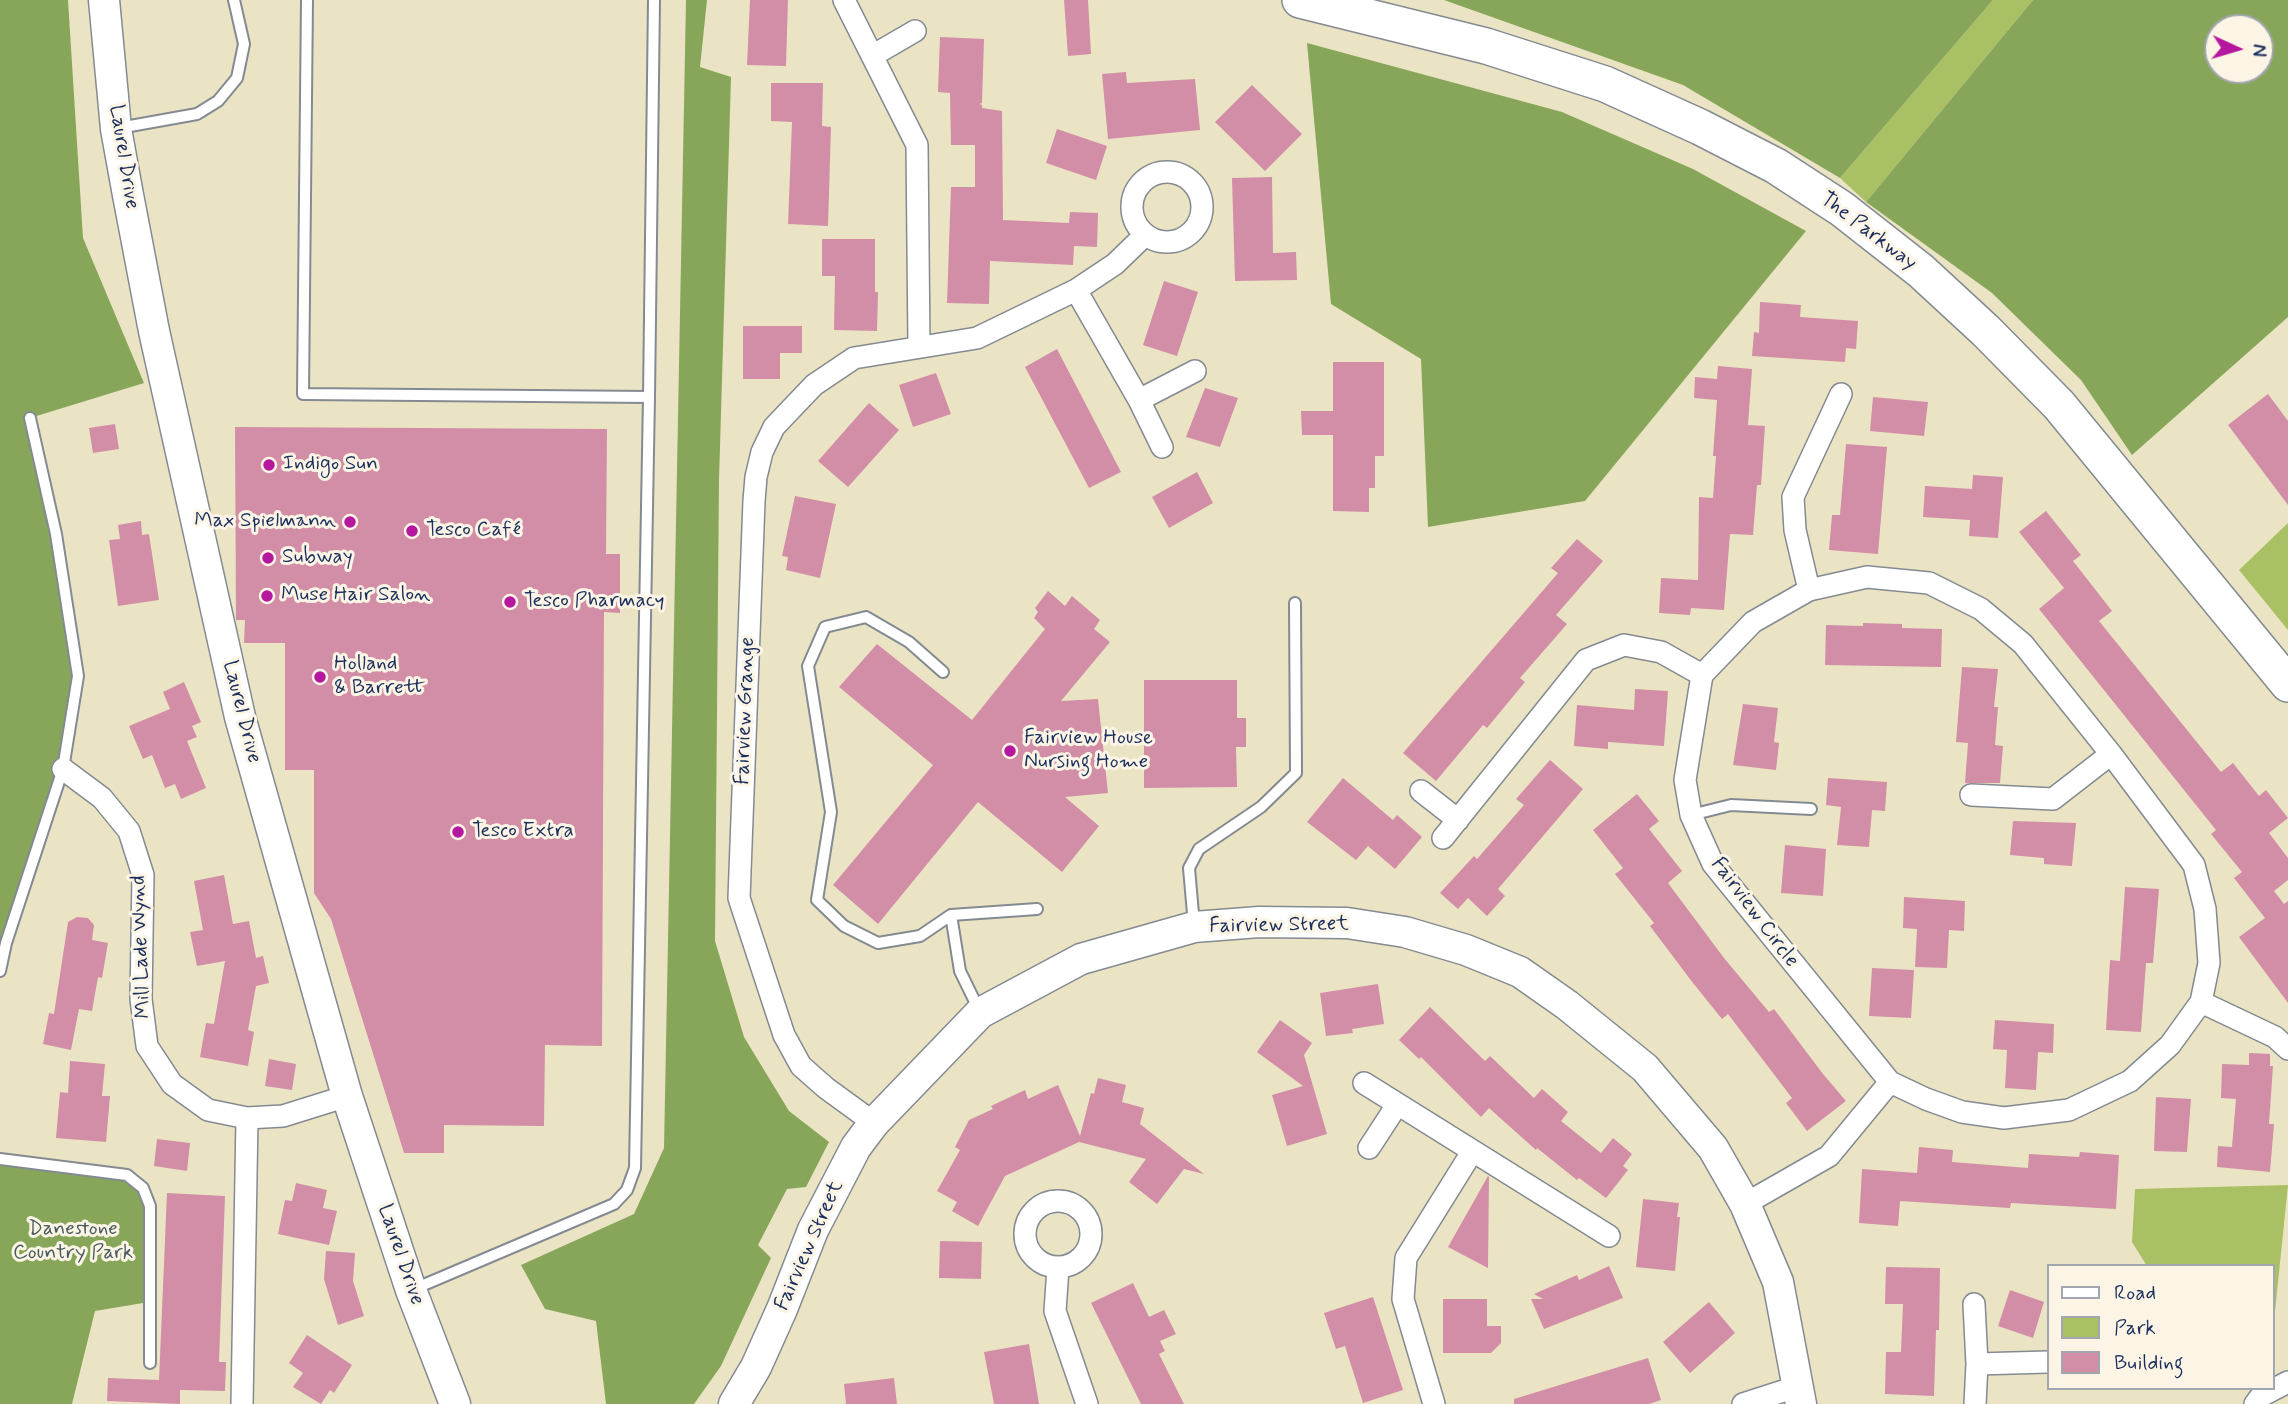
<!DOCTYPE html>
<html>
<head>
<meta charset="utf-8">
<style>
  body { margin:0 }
  #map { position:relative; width:2288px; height:1404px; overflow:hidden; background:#ebe4c4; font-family:Mynerve,sans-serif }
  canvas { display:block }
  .legend { position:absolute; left:2047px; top:1264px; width:228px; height:126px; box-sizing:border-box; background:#fcf5e5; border:2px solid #a2a6af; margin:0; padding:9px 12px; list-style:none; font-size:21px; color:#1b2f5e }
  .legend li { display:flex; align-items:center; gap:14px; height:35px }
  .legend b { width:35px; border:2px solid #a2a6af }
  .north { position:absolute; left:2204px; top:14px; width:70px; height:70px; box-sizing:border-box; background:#fcf5e5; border:2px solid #a2a6af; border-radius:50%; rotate:94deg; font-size:19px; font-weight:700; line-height:28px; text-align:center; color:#1b2f5e }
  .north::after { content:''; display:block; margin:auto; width:24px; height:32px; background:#b5179e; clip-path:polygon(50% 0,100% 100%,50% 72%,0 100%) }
</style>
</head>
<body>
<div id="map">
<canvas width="2288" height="1404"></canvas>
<ul class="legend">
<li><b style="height:9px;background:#fff"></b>Road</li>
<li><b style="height:19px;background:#aac064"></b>Park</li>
<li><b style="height:19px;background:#d28ea6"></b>Building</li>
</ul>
<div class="north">N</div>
</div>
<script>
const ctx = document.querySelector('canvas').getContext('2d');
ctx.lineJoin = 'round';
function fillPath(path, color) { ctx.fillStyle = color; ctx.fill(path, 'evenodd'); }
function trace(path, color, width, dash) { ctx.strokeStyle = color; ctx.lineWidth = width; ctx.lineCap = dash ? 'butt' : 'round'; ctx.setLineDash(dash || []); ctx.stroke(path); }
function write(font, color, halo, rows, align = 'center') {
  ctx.font = font + ' Mynerve,sans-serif'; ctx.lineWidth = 6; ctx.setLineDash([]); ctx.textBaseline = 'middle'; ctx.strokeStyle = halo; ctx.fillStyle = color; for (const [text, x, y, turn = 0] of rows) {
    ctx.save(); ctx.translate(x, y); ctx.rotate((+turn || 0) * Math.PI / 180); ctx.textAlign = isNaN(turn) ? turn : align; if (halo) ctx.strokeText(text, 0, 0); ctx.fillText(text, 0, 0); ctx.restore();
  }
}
fillPath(new Path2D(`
  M1993,0H2033L1866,202L1840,178Z
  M2288,523V630L2239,570Z
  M2288,1185L2272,1341V1266H2147L2132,1242L2135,1189Z`), '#aac064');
fillPath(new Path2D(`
  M0,0H68L83,238L144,383L30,418L78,676L63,769L0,971Z
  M686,0H707L700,67L731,77L719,480L715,941L744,1037L789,1111L829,1142L806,1187L787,1189L758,1245L771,1258L721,1366L694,1404H606L596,1321L545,1309L521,1265L634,1214L664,1148Z
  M1444,0H1993L1840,178L1683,85Z
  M2033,0H2288V317L2132,455L2081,380L1992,293L1866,202ZM2218,28H2260V70H2218Z
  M1307,43L1562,112L1693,169L1806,231L1585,501L1428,527L1421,359L1331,304Z
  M0,1159L127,1175L150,1206L149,1302L95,1311L72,1404H0Z`), '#87a65a');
fillPath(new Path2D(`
  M750,0H788L786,66L747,65Z
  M1064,0H1088L1091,54L1068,56Z
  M940,37L984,39L982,103L979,104L982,105V108L1002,111L1003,220L1069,223L1070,212L1098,213L1097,247L1074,246L1073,265L990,261L989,304L947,303L951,187H975V145H951L950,93L938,92Z
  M1126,72L1127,83L1195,79L1200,130L1108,139L1102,74Z
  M771,83H823L822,126L831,127L828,226L788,224L792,122L771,121Z
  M1252,85L1302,134L1265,171L1215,122Z
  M1057,129L1107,146L1096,180L1046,163Z
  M1272,177L1273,253L1296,252L1297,280L1235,281L1232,178Z
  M822,239H875V292H878L877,331L834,330L835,276H822Z
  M1164,281L1198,292L1177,356L1143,345Z
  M1760,302L1801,305L1800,317L1858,321L1856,349L1846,348L1845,362L1752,356L1754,332L1759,333Z
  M743,326H802V353H780V379H743Z
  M1057,349L1121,472L1089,488L1025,367Z
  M1333,362H1384V456H1375V488H1369V512L1333,511V435H1302L1301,411H1333Z
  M1718,366L1752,369L1748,425L1765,426L1761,485H1757L1753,535L1730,534L1724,610L1691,608L1690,615L1659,613L1661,578L1698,580L1699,497L1713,498L1716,456H1713L1717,400L1694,398L1695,377L1717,379Z
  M936,373L951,414L913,427L899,385Z
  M1205,388L1238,398L1220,447L1186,437Z
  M2268,394L2288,421V505L2228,425Z
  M1873,397L1928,402L1924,436L1870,431Z
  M869,403L899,430L848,487L818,461Z
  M115,424L119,449L93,453L89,428Z
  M235,427L607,429L606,554H620V613L604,612L602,1046L545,1045L544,1126L444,1125V1153H404L331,919L314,893V770H285V643H244L245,620H236Z
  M1846,444L1887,447L1878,554L1829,550L1832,515H1840Z
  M1197,472L1213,503L1169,528L1152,497Z
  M1973,475L2003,477L1998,538L1969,536L1970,520L1923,517L1925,486L1972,489Z
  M795,496L836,504L820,578L786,570L788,557L782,556Z
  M2046,511L2081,555L2073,561L2112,611L2099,621L2221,772L2233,763L2259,796L2266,790L2288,818L2269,833L2288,858V880L2274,891L2284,904L2288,901V1003L2239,937L2265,918L2234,878L2242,872L2211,834L2216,830L2039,609L2064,588L2019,532Z
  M141,521L142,535L149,534L159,600L118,606L109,540L120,539L118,525Z
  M1577,539L1603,561L1556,615L1567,624L1520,678L1525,682L1487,728L1483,725L1436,781L1403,753L1558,573L1551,568Z
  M1048,591L1065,606L1072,596L1100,620L1094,629L1110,642L1061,701L1098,699L1108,793L1065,797L1099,826L1062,872L978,802L878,924L833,885L933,765L839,687L877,644L972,720L1045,629L1034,618L1038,612L1035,608Z
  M1863,623L1902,624V628L1942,629L1941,667L1825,665L1826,625L1863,626Z
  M1962,667L1998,669L1994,707H1998L1995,745L2003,746L2000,783H1965L1968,743L1956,742Z
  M1144,680H1237V718H1246V747H1236L1237,787L1144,788Z
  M184,682L201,722L192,726L197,737L187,741L206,788L181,799L175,784L165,788L152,755L143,759L129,726L170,709L163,692Z
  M1635,689L1668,691L1664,746L1608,742V749L1574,746L1577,705L1634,710Z
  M1743,704L1778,708L1774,742L1779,743L1776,770L1733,765Z
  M1550,760L1583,789L1498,889L1505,896L1487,916L1468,898L1458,909L1440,893L1474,856L1477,859L1524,805L1516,799Z
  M1343,778L1393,820L1397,815L1422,837L1395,869L1368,846L1356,860L1307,822Z
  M1828,778L1887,782L1885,811L1872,810L1869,847L1837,845L1841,807L1826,805Z
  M1637,794L1659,821L1649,829L1682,871L1668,883L1724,958L1769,1012L1774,1009L1823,1074L1846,1101L1807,1131L1786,1103L1792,1098L1728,1014L1722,1019L1693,983L1650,926L1654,923L1615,874L1623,868L1593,830Z
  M2013,821L2076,823L2072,866L2044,864V858L2010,855Z
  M1785,845L1826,849L1823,896L1781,893Z
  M224,875L233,924L249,921L256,958L263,956L269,983L256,986L248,1030L254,1032L248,1066L200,1057L206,1023L214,1024L225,961L197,966L190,932L203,930L194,881Z
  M2125,887L2159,889L2153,963H2146L2141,1032L2106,1030L2110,960L2120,961Z
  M1904,897L1965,901L1964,931L1949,930L1947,968L1915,967L1917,929L1903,928Z
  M77,917L88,918L94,925L92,940L108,943L102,978L98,977L92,1011L79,1009L71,1050L43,1044L49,1013L54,1014L68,922Z
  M1872,968L1914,970L1911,1018L1869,1016Z
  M1378,984L1384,1024L1352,1029L1353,1033L1326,1036L1320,993Z
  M1430,1007L1485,1061L1490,1056L1534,1098L1542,1089L1568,1112L1561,1121L1601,1153L1613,1138L1632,1154L1623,1166L1628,1170L1606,1198L1579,1178L1577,1180L1537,1148L1536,1150L1489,1108L1481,1117L1421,1057L1419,1059L1399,1040Z
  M1280,1020L1312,1043L1304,1055L1327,1134L1287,1146L1272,1095L1303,1086L1257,1052Z
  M1995,1020L2054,1024L2053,1053L2038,1052L2036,1090L2005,1088L2007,1050L1993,1049Z
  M2249,1053L2270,1054V1066H2273L2269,1124H2274L2270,1172L2217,1167L2218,1146L2232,1147L2236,1099L2221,1098L2222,1064L2249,1065Z
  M269,1059L296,1064L292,1090L265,1086Z
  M70,1061L105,1064L102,1096H110L106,1142L56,1138L60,1092L68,1093Z
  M1098,1078L1126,1085L1122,1102L1144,1108L1140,1124L1204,1174L1184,1169L1157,1204L1129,1182L1146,1159L1079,1142L1005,1176L978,1226L952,1211L957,1202L937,1191L960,1150L955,1147L969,1120L993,1109L991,1106L1025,1090L1028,1099L1058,1085L1080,1136L1091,1093L1094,1094Z
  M2156,1097L2191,1099L2187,1152L2154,1151Z
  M157,1139L190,1143L187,1171L154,1166Z
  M1919,1147L1953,1150L1952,1162L2028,1168L2029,1154L2079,1157L2080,1152L2119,1155L2116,1209L2011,1203L2010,1208L1900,1201L1898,1226L1859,1223L1862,1169L1917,1173Z
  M1488,1176L1489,1177L1488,1268L1448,1247Z
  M296,1183L327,1190L323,1208L337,1211L329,1245L278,1234L285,1200L292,1201Z
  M167,1193L225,1196L219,1362H226L225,1391L180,1390V1404L107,1401L108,1378L159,1380Z
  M1643,1199L1679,1203L1677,1217H1680L1675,1271L1636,1267Z
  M940,1241L982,1242L981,1279L939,1278Z
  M326,1251L355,1253L353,1281L364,1316L338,1325L324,1279Z
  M1609,1266L1623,1298L1544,1329L1531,1299H1543L1534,1294L1577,1275L1579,1280Z
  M1886,1267L1940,1268L1939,1330H1936L1934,1396L1885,1394L1886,1352H1901L1903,1304H1885Z
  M1133,1283L1149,1317L1164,1310L1176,1334L1160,1341L1165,1351L1159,1354L1184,1404H1141L1091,1303Z
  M2010,1290L2044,1302L2033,1338L1998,1326Z
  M1373,1297L1403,1390L1363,1403L1345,1346L1336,1349L1324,1313Z
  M1443,1299H1487V1326H1501V1343L1491,1353H1443Z
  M1709,1302L1735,1333L1690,1373L1663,1342Z
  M307,1335L352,1365L334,1393L330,1390L321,1404L293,1387L303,1373L289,1363Z
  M1029,1344L1039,1404H994L984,1352Z
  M1648,1358L1661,1400L1649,1404H1514V1399Z
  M894,1378L897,1404H846L844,1384Z`), '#d28ea6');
const lane = new Path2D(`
  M307,0L303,394L649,397L654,0
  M119,128L197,114L218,101L237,78L244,44L234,0
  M943,672L909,642L866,617L825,627L808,666L831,812L817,900L844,926L878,943L920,936L951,915L1037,909
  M1691,815L1731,805L1811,809
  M951,915L960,971L979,1010
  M1194,925L1189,868L1199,849L1261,807L1296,773L1295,603
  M0,971L6,943L63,769L78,676L56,534L30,418
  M0,1159L127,1175L143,1188L150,1206V1363
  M414,1289L614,1204L627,1190L635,1168L649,397`);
const street = new Path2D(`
  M844,0L917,145L919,347
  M872,56L915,31
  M1132 207a35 35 0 1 1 70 0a35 35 0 1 1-70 0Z
  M1076,290L1139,400L1162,447
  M1139,400L1195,371
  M1867,577L1929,583L1981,609L2023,644L2111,754L2194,865L2205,909L2209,963L2201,1002L2170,1045L2130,1081L2069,1110L2004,1118L1962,1112L1926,1099L1890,1082L1713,864L1691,815L1685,780L1702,675L1753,622L1809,590Z
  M1809,590L1795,530L1793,497L1841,394
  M63,769L102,798L129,831L143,875L141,999L147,1046L172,1084L208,1110L247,1118L283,1116L347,1096
  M1421,791L1458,820
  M1971,795L2053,799L2111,754
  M1443,838L1586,660L1624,645L1661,652L1702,675
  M2201,1002L2275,1037L2288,1049
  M1364,1083L1609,1236
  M874,1123L826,1088L801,1066L784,1035L739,898L754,501L756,477L762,452L774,427L814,385L854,358L977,338L1076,290L1115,264L1145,235
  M1369,1148L1397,1105
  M1025 1234a33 33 0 1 1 66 0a33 33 0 1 1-66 0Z
  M1745,1204L1829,1156L1890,1082
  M1058,1268L1055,1311L1087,1404
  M1974,1304L1977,1364L1975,1404
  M1977,1364L2048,1362
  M242,1404L247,1118
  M1434,1404L1403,1299L1406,1258L1472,1152
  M1743,1404L1799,1386
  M2255,1404L2261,1396L2288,1382`);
const secondary = new Path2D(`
  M104,0L116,129L128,195L154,331L240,717L347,1096L411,1290L455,1404
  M734,1404L756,1367L782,1309L813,1230L856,1147L874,1123L980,1013L1081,959L1194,927L1259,922L1347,923L1405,932L1466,950L1520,972L1567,1005L1645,1068L1713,1148L1745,1204L1778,1282L1801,1404`);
const primary = new Path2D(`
  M1300,0L1486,46L1605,84L1700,127L1776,166L1842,209L1921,271L1986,331L2059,405L2288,684`);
trace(lane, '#838a91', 14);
trace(street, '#838a91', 24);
trace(secondary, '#838a91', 33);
trace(primary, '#838a91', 38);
trace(lane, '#fff', 10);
trace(street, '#fff', 21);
trace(secondary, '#fff', 30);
trace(primary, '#fff', 35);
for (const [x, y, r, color] of [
  [269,465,7,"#b5179e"],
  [350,522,7,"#b5179e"],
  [412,531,7,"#b5179e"],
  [268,558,7,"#b5179e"],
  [267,596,7,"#b5179e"],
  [510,602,7,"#b5179e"],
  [320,677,7,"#b5179e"],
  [1010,751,7,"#b5179e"],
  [458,832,7,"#b5179e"]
]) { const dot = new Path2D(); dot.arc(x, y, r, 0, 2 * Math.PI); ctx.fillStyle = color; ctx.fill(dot); trace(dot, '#fcf5e5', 2.5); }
write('21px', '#1b2f5e', '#fcf5e5', [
  ["Laurel Drive",123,157,81],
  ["The Parkway",1868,232,37],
  ["Fairview Grange",746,711,-88],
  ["Laurel Drive",241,712,76],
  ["Fairview Circle",1754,913,53],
  ["Fairview Street",1279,926,-1],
  ["Mill Lade Wynd",142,947,-92],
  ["Fairview Street",810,1246,-66],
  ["Laurel Drive",400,1255,71]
]);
write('21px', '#1b2f5e', '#fcf5e5', [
  ["Indigo Sun",283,465],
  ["Max Spielmann",336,522,"right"],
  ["Tesco Café",426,531],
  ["Subway",282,558],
  ["Muse Hair Salon",281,596],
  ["Tesco Pharmacy",524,602],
  ["Holland",334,665],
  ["& Barrett",334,689],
  ["Fairview House",1024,739],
  ["Nursing Home",1024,763],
  ["Tesco Extra",472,832]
], 'left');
write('21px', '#465a60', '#fcf5e5', [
  ["Danestone",73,1230],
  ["Country Park",73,1254]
]);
</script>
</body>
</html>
